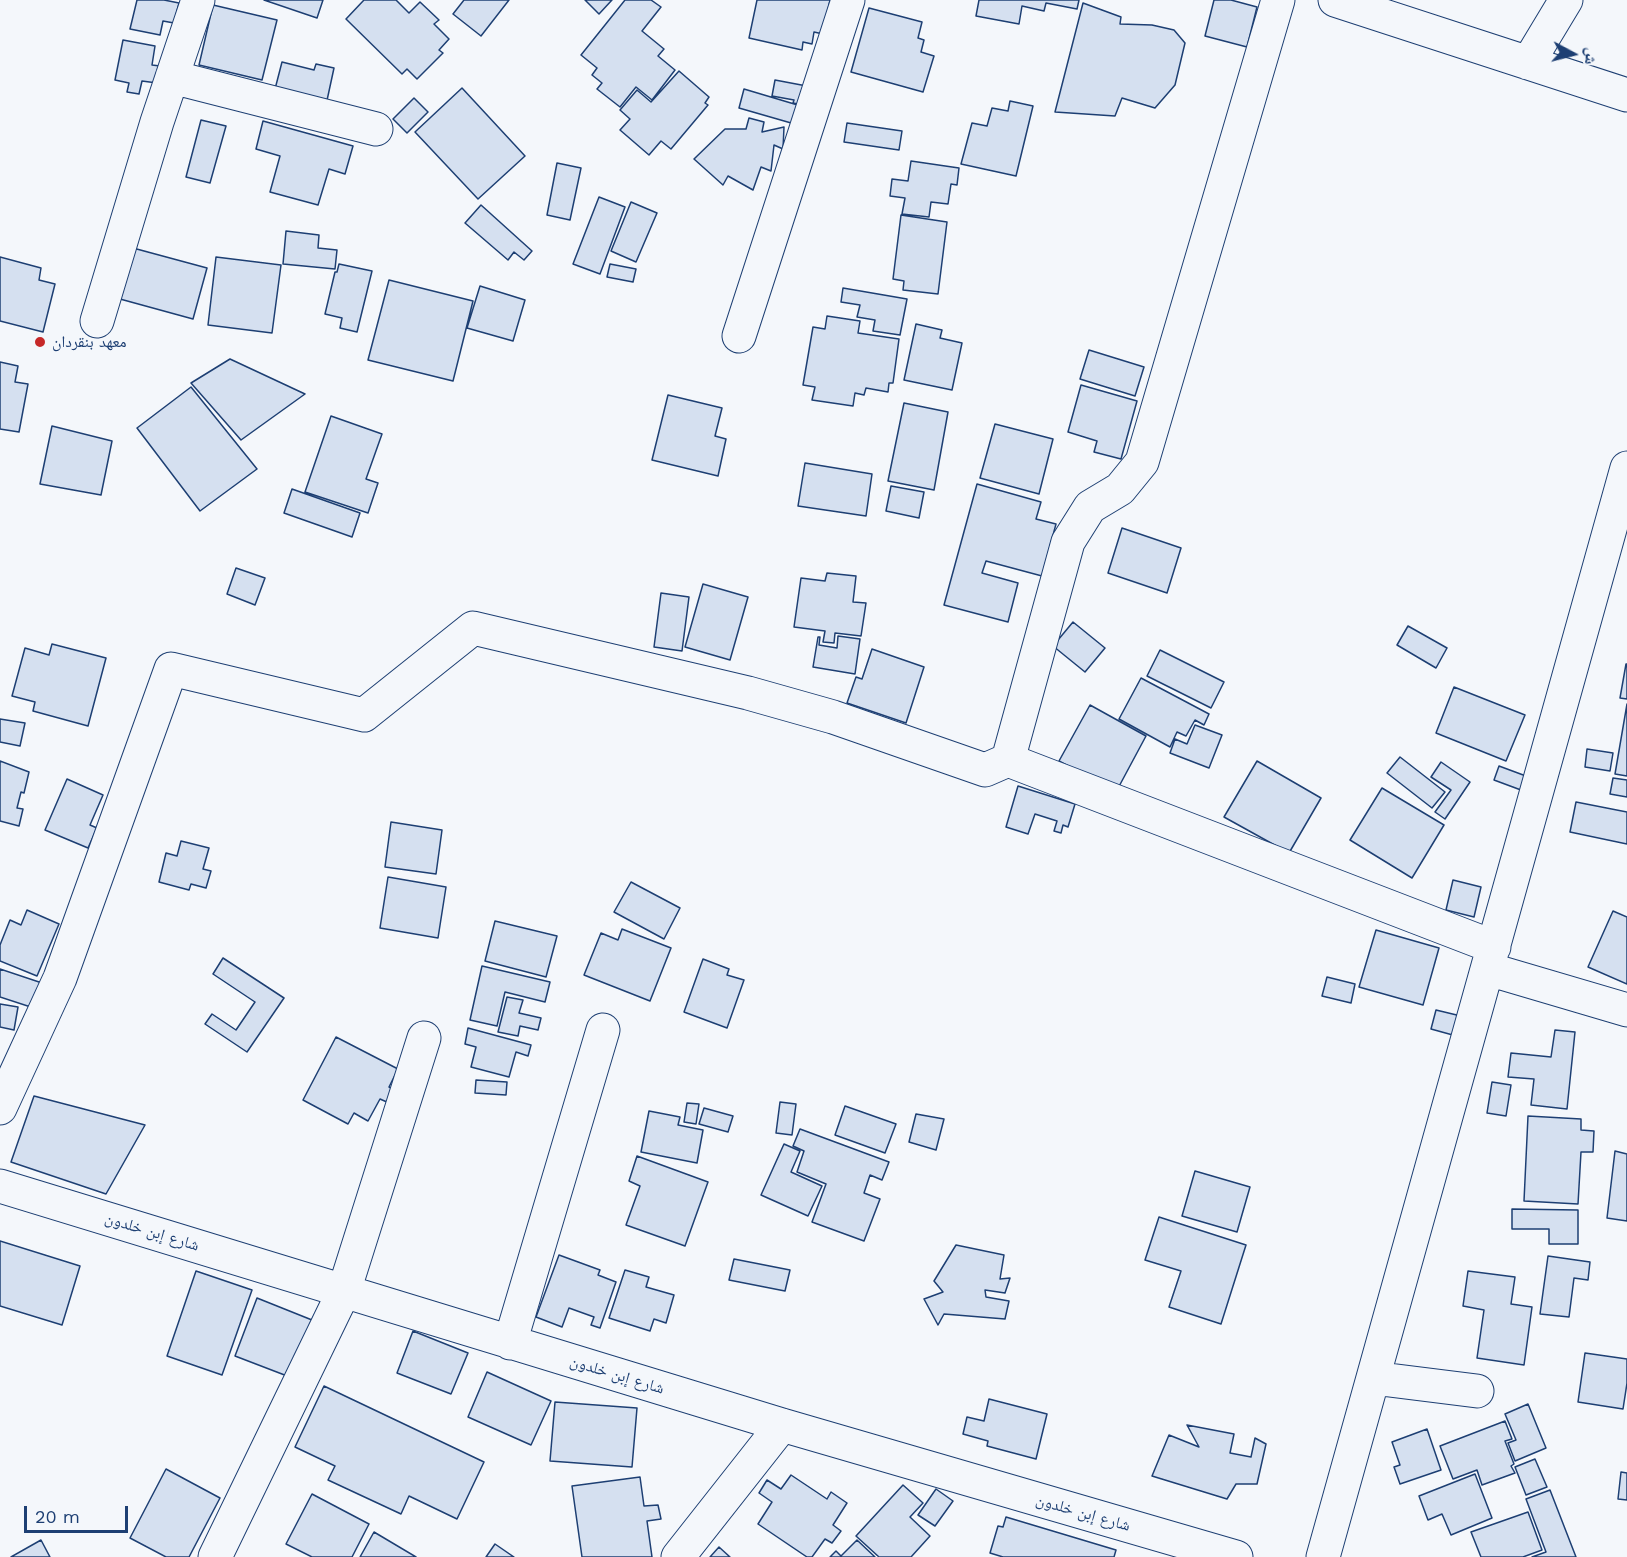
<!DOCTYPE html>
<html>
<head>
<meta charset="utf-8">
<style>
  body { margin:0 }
  #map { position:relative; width:1627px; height:1557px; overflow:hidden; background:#f4f7fb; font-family:"Work Sans","Noto Naskh Arabic",sans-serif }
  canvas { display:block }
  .north { position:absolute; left:1543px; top:24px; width:60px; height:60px; -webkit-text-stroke:4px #f4f7fb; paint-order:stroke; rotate:97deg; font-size:16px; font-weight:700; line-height:24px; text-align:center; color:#1d3f73 }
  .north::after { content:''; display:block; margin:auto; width:21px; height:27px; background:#1d3f73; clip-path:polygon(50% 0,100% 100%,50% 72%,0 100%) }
  .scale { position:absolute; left:24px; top:1506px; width:104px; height:27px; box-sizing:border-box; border:3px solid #1d3f73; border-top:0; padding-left:8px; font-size:18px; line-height:21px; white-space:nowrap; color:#1d3f73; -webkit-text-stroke:4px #f4f7fb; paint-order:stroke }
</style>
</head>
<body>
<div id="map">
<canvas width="1627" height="1557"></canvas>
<div class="north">ش</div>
<div class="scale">20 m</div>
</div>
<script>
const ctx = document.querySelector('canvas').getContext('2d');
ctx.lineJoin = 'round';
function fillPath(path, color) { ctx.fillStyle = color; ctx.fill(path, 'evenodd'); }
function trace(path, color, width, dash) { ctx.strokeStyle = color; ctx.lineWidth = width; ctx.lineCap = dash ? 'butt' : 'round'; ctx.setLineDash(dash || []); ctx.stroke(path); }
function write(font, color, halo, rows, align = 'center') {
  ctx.font = font + ' "Work Sans","Noto Naskh Arabic",sans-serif'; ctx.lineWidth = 4.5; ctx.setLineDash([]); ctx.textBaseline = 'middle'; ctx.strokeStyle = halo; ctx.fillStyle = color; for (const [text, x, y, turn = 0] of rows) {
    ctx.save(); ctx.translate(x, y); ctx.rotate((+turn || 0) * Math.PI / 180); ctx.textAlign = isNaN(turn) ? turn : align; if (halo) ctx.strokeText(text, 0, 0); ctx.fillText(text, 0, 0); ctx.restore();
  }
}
const building = new Path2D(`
  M137,0H164L179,3L174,23L163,21L160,35L130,29Z
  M264,0H323L317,18Z
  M364,0H396L409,13L420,2L439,20L434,24L449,39L439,50L443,53L417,79L407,69L402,74L346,19Z
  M464,0H509L481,36L453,14Z
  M585,0H612L599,14Z
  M625,0H651L661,7L642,31L664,49L658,56L675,70L652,100L636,87L620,107L597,89L602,83L592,75L597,68L581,55Z
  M757,0H830L823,34L814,32L812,44L803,42L802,50L749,38Z
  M979,0H1079L1077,9L1046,3L1044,11L1022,6L1019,24L976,16Z
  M1214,0H1231L1257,7L1247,47L1205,36Z
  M1083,3L1121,17L1120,24L1152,25L1174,30L1185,43L1175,85L1155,108L1122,98L1115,116L1055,112Z
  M213,5L277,20L262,80L199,65Z
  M869,8L922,22L918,38L924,40L921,52L934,56L923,92L851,72Z
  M123,40L155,46L152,65L160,66L157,83L142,81L139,94L127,92L129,83L115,80Z
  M282,62L314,70L316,64L334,68L326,105L274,93Z
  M679,71L709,97L705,103L708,105L671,149L661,141L649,155L620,130L630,119L620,110L637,90L651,102Z
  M775,80L812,87L808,106L793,103L794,100L772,96Z
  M462,88L525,156L478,199L415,132Z
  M744,89L811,109L805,127L739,108Z
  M414,98L428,112L407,133L393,119Z
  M1010,101L1033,106L1016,176L961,164L972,123L987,126L992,108L1008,111Z
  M749,118L764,122L762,132L784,127L783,149L774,145L771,171L761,167L753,190L728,176L723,185L694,159L725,129H746Z
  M201,120L226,126L210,183L186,177Z
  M263,121L353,146L345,174L329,169L318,205L270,192L280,156L256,149Z
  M847,123L902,131L899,150L844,142Z
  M911,161L959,168L957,185L951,184L948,204L931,202L929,217L902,214L905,198L890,196L892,179L908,181Z
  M557,163L581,168L570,220L547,215Z
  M599,197L625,207L600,274L573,264Z
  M631,202L657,213L636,262L611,251Z
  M481,205L532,251L524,260L514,252L508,260L465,223Z
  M901,215L947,222L938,294L903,290L904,281L893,279Z
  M286,231L319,235L318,248L337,250L335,269L283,264Z
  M133,248L207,268L193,319L120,299Z
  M0,257L41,268L39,280L55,284L43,332L0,321Z
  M216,257L281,265L272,333L208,325Z
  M339,264L372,271L357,332L340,328L342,318L325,314L335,272H337Z
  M610,264L636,269L633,282L607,277Z
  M389,280L473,301L453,381L368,360Z
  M480,286L525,300L513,341L467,328Z
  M843,288L907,299L900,335L873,331L875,320L857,317L860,305L841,302Z
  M827,316L860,321L858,333L899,339L893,383H889L888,392L866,388L864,395L855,393L853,406L812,400L815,387L803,385L813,327L825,329Z
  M916,324L942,330L940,338L962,343L952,390L904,380Z
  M1089,350L1144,367L1135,396L1080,379Z
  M230,359L305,394L241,440L191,383Z
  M0,362L18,366L15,382L28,384L19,432L0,429Z
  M1081,385L1137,401L1121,459L1094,452L1097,441L1068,432Z
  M191,387L257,469L200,511L137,428Z
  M668,395L722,408L715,436L726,439L718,476L652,460Z
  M904,403L948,412L934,490L888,481Z
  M331,416L382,434L366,479L378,483L368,513L305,492Z
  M995,424L1053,439L1039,494L980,478Z
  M52,426L112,441L101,495L40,484Z
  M805,463L872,474L866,516L798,506Z
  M977,484L1041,502L1036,519L1056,524L1042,576L986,561L982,573L1018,583L1008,622L944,605Z
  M891,486L924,492L919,518L886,511Z
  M292,489L360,513L352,537L284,513Z
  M1122,528L1181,548L1167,593L1108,573Z
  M236,568L265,578L255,605L227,594Z
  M827,573L856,576L853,602L866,603L861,636L835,633L834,643L823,642L825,631L794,627L801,578L825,581Z
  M703,584L748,597L730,660L685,647Z
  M661,593L689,597L682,651L654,647Z
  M1073,622L1105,648L1085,672L1053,646Z
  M1408,626L1447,648L1436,668L1397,645Z
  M838,636L860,639L855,674L813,667L818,637H820L819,645L837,648Z
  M52,644L106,658L88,726L33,711L35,702L12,696L25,648L49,655Z
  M872,649L924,667L906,723L847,703L856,677L862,679Z
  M1160,650L1224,682L1211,708L1147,676Z
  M1626,664H1627V699L1620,698Z
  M1141,678L1209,714L1204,725L1195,720L1186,736L1177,732L1170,747L1119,719Z
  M1454,687L1525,715L1506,761L1436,733Z
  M1627,704V776L1615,774Z
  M1090,705L1146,736L1116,792L1059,761Z
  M0,719L25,723L20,746L0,742Z
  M1195,725L1222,735L1209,768L1170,753L1175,739L1187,744Z
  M1587,749L1613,753L1610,771L1585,767Z
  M1400,757L1445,792L1432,808L1387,773Z
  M0,761L29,772L24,793L21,792L17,808L23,809L19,826L0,821Z
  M1257,761L1321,798L1289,853L1224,817Z
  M1441,762L1470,782L1445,819L1435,812L1451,790L1431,777Z
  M1499,766L1534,779L1529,793L1494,780Z
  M1613,778L1627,780V797L1610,794Z
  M67,779L103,795L90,825L97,828L88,848L45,830Z
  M1018,786L1075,804L1068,827L1063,825L1061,833L1054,831L1057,821L1035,814L1028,834L1006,827Z
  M1382,788L1444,825L1412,878L1350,840Z
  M1576,802L1627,812V844L1570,832Z
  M391,822L442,830L436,874L385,867Z
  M181,841L209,848L203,869L211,871L206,888L191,884L189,890L159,882L166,853L177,856Z
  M388,877L446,887L438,938L380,928Z
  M1453,880L1481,887L1474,917L1446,910Z
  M631,882L680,908L664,939L614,912Z
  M27,910L59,924L37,976L0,961V945L10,920L21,925Z
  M1613,911L1627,917V984L1588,967Z
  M495,921L557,936L546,977L485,961Z
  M622,929L671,948L650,1001L584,975L601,933L618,940Z
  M1376,930L1439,948L1423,1005L1359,987Z
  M223,958L284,998L247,1052L205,1024L212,1014L236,1030L255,1002L213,974Z
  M703,959L729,969L727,975L744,980L727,1028L684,1012Z
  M482,966L550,982L545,1002L505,992L497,1026L470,1020Z
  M0,969L51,986L43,1011L0,997Z
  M1327,977L1355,984L1351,1003L1322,996Z
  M507,997L523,1000L519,1013L541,1018L538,1030L520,1026L518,1036L498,1032Z
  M0,1004L18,1007L14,1030L0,1027Z
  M1436,1010L1465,1017L1460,1037L1431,1029Z
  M468,1028L531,1045L528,1056L516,1052L509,1077L471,1067L476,1047L465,1044Z
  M1555,1030L1575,1032L1567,1109L1531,1105L1534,1079L1508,1077L1511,1053L1551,1057Z
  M336,1037L398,1069L389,1087L402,1094L396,1106L380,1099L368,1121L354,1113L348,1124L303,1100Z
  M476,1080L507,1082L506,1095L475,1093Z
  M1492,1082L1511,1085L1506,1116L1487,1113Z
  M34,1096L145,1125L106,1194L11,1162Z
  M780,1102L796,1104L792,1135L776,1133Z
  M687,1103L699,1104L696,1124L684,1122Z
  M845,1106L896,1124L885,1153L835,1135Z
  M704,1108L733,1116L728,1132L699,1124Z
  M649,1111L680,1117L678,1125L703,1130L697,1163L641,1152Z
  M916,1114L944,1119L936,1150L909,1142Z
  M1528,1116L1581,1119V1130L1594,1131L1593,1152H1581L1578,1204L1524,1201Z
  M800,1129L889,1162L882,1180L870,1175L864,1193L880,1199L864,1241L812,1222L826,1184L797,1172L804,1151L793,1146Z
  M784,1144L800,1151L791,1172L822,1186L808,1216L761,1195Z
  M1615,1151L1627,1154V1221L1607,1218Z
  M637,1156L708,1182L685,1246L626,1225L640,1186L629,1181Z
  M1195,1171L1250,1187L1237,1232L1182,1216Z
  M1512,1209L1578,1210V1244H1549V1229H1512Z
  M1159,1217L1246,1245L1221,1324L1169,1307L1181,1271L1145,1260Z
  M0,1241L80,1266L62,1325L0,1306Z
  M956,1245L1004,1255L1000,1279L1010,1278L1005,1293L985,1290L986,1297L1009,1301L1005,1319L944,1314L938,1325L924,1299L943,1292L934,1281Z
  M559,1255L600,1270L598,1275L616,1282L600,1328L591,1325L594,1317L569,1308L562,1327L536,1317Z
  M1548,1256L1590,1262L1588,1280L1574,1278L1569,1317L1540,1314Z
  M734,1259L790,1270L785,1291L729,1280Z
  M625,1270L649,1277L646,1287L674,1295L666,1323L654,1319L650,1331L609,1318Z
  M196,1271L252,1290L222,1375L167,1356Z
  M1468,1271L1515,1277L1511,1304L1532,1307L1524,1365L1477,1358L1484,1310L1463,1306Z
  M257,1298L317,1322L295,1379L235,1356Z
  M413,1331L468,1353L451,1394L397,1373Z
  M1585,1353L1627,1359V1383L1623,1409L1578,1402Z
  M487,1372L551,1401L531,1445L468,1417Z
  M324,1386L484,1462L457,1519L409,1496L401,1514L328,1480L335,1466L295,1447Z
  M989,1399L1047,1414L1036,1459L987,1446L988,1441L963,1434L967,1417L984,1421Z
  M555,1402L637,1408L632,1467L550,1461Z
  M1528,1404L1546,1448L1515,1461L1508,1443L1516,1440L1505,1414Z
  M1505,1421L1512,1439L1505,1441L1514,1464L1511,1466L1515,1473L1482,1485L1477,1470L1453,1479L1440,1446Z
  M1187,1425L1234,1434L1230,1453L1251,1457L1255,1438L1266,1444L1257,1484H1236L1227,1499L1152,1476L1169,1435L1199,1447Z
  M1427,1429L1441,1470L1400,1484L1394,1467L1400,1465L1392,1442Z
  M1535,1459L1547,1487L1526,1495L1515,1467Z
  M166,1469L220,1498L189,1557H166L130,1538Z
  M1621,1472L1627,1473V1500L1618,1499Z
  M1475,1474L1492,1518L1451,1535L1442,1514L1428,1520L1419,1496Z
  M791,1475L827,1499L831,1492L847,1503L833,1525L841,1531L832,1543L825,1539L812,1557H807L758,1524L772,1502L759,1493L767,1480L781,1489Z
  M640,1477L644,1506L658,1505L661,1519L647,1521L652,1557H582L572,1486Z
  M903,1485L923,1503L910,1517L930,1536L911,1557H879L856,1536Z
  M936,1489L953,1501L935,1526L918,1515Z
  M1550,1490L1576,1557H1532L1546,1552L1526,1499Z
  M312,1494L369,1524L352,1557H312L286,1544Z
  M1528,1512L1542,1550L1523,1557H1481L1471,1532Z
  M1006,1517L1116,1550L1114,1557H1003L990,1553L998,1526L1003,1527Z
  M374,1532L416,1557H360Z
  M41,1540L50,1557H11Z
  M857,1540L875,1557H830L836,1551L841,1556Z
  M495,1544L514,1557H486Z
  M719,1547L730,1557H710Z`);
fillPath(building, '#d5e0f0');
trace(building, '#1d3f73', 1.5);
const minor = new Path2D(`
  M1335,0L1627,95
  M1528,63L1566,0
  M172,77L376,129
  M97,321L157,122L198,0
  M739,336L848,0
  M1008,760L1068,542L1090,507L1120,489L1142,462L1278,0
  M1488,969L1627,1010
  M0,1108L60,978L171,669L364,715L473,628L748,693L833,717L985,770L1008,760L1494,947
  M0,1186L782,1425L1236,1557
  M510,1343L603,1030
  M1373,1378L1477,1391
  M215,1557L344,1291L424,1038
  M678,1557L782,1425
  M1323,1557L1627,468`);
trace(minor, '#1d3f73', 35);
trace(minor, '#f4f7fb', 33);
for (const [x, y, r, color] of [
  [40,342,6,"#c62828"]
]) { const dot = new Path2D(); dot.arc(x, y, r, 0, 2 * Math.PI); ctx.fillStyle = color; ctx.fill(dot); trace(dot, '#f4f7fb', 2); }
write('16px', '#1d3f73', '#f4f7fb', [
  ["معهد بنقردان",52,342]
], 'left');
write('16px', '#1d3f73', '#f4f7fb', [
  ["شارع إبن خلدون",152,1232,17],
  ["شارع إبن خلدون",617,1375,17],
  ["شارع إبن خلدون",1083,1513,16]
]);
</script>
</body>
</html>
